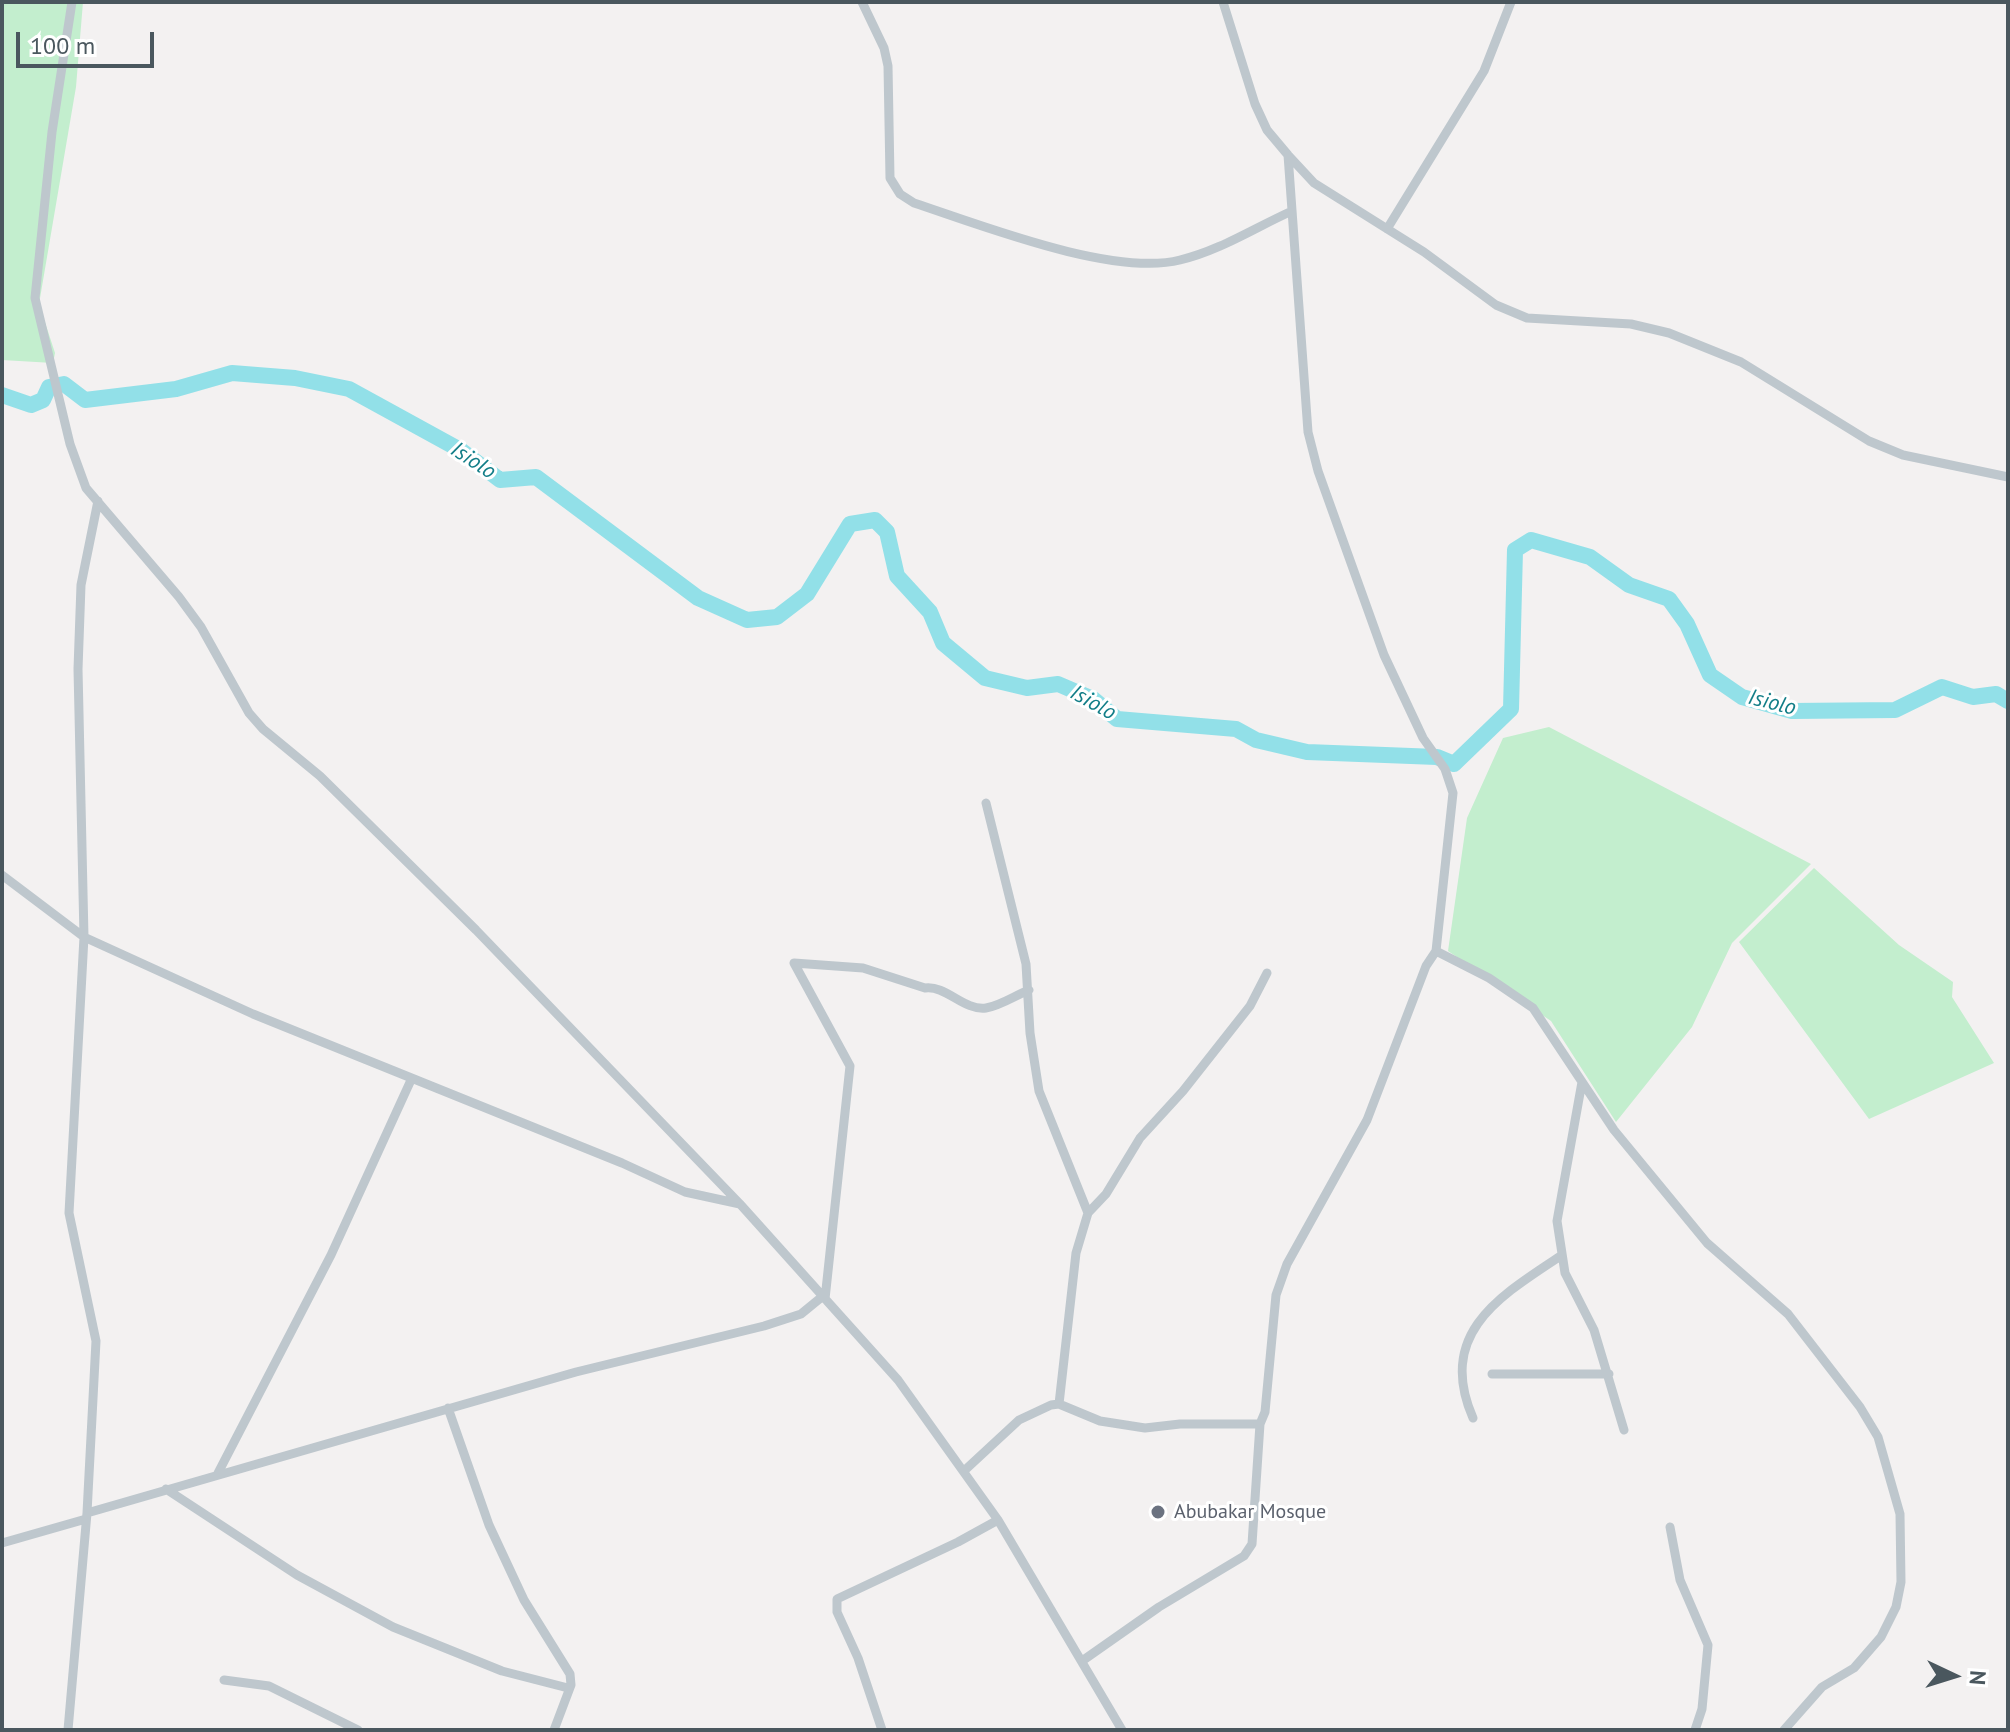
<!DOCTYPE html>
<html>
<head>
<meta charset="utf-8">
<style>
  body { margin:0 }
  #map { position:relative; width:2010px; height:1732px; overflow:hidden; background:#f3f1f1; font-family:"PT Sans",sans-serif }
  canvas { display:block }
  .frame { position:absolute; inset:0; border:4px solid #4a575e; pointer-events:none }
  .north { position:absolute; left:1914px; top:1636px; width:80px; height:80px; -webkit-text-stroke:6px #fff; paint-order:stroke; rotate:94deg; font-size:22px; font-weight:700; line-height:32px; text-align:center; color:#4a575e }
  .north::after { content:''; display:block; margin:auto; width:28px; height:36px; background:#4a575e; clip-path:polygon(50% 0,100% 100%,50% 72%,0 100%) }
  .scale { position:absolute; left:16px; top:32px; width:138px; height:36px; box-sizing:border-box; border:4px solid #4a575e; border-top:0; padding-left:10px; font-size:24px; line-height:28px; white-space:nowrap; color:#4a575e; -webkit-text-stroke:6px #fff; paint-order:stroke }
</style>
</head>
<body>
<div id="map">
<canvas width="2010" height="1732"></canvas>
<div class="frame"></div>
<div class="north">N</div>
<div class="scale">100 m</div>
</div>
<script>
const ctx = document.querySelector('canvas').getContext('2d');
ctx.lineJoin = 'round';
function fillPath(path, color) { ctx.fillStyle = color; ctx.fill(path, 'evenodd'); }
function trace(path, color, width, dash) { ctx.strokeStyle = color; ctx.lineWidth = width; ctx.lineCap = dash ? 'butt' : 'round'; ctx.setLineDash(dash || []); ctx.stroke(path); }
function write(font, color, halo, rows, align = 'center') {
  ctx.font = font + ' "PT Sans",sans-serif'; ctx.lineWidth = 6; ctx.setLineDash([]); ctx.textBaseline = 'middle'; ctx.strokeStyle = halo; ctx.fillStyle = color; for (const [text, x, y, turn = 0] of rows) {
    ctx.save(); ctx.translate(x, y); ctx.rotate((+turn || 0) * Math.PI / 180); ctx.textAlign = isNaN(turn) ? turn : align; if (halo) ctx.strokeText(text, 0, 0); ctx.fillText(text, 0, 0); ctx.restore();
  }
}
fillPath(new Path2D(`
  M2,2H83L76,87L39,304L55,353L53,363L2,360Z
  M1549,727L1811,864L1732,943L1692,1027L1616,1122L1551,1021L1448,951L1467,818L1503,738Z
  M1814,868L1899,945L1953,982L1952,997L1994,1063L1869,1119L1739,942Z`), '#c3eece');
trace(new Path2D(`
  M2,395L31,405L43,400L49,387L64,384L85,400L176,389L232,373L295,378L349,389L462,451L500,480L536,477L698,598L747,620L777,617L807,594L850,524L875,520L887,532L897,576L930,612L943,643L985,678L1027,688L1058,684L1093,699L1117,719L1236,729L1256,740L1307,752L1437,757L1454,764L1511,709L1515,550L1531,540L1590,557L1629,585L1669,599L1687,624L1710,675L1742,697L1792,711L1895,710L1942,687L1973,697L1996,694L2008,701`), '#92e0e8', 16);
trace(new Path2D(`
  M72,2L52,132L35,298L70,444L86,488L179,597L201,627L249,713L263,729L320,776L476,930L740,1204L898,1380L998,1520L1122,1730
  M862,2L884,48L888,66L890,178L900,194L914,203C981,225 1113,277 1180,260C1219,251 1256,227 1292,211
  M1223,2L1255,104L1267,130L1288,155L1314,183L1424,252L1496,305L1527,318L1631,324L1669,333L1741,362L1869,441L1903,455L2008,477
  M1387,229L1484,71L1511,2
  M986,803L1026,964L1030,1033L1039,1091L1088,1213
  M2,875L84,937L253,1014L622,1163L685,1192L740,1204
  M1436,951L1489,978L1533,1008L1614,1130L1707,1243L1788,1314L1860,1407L1878,1437L1900,1514L1901,1582L1896,1607L1881,1637L1854,1668L1822,1687L1784,1730
  M1582,1082L1557,1221L1565,1273L1594,1330L1624,1430
  M825,1299L850,1066L794,963L863,968L925,988C946,985 964,1011 986,1008C1000,1006 1016,995 1029,990
  M1492,1374H1609
  M1059,1404L1076,1253L1088,1213L1106,1194L1140,1138L1183,1091L1250,1006L1267,973
  M448,1408L489,1525L524,1600L570,1674L571,1685L554,1730
  M1473,1418C1436,1333 1500,1296 1562,1255
  M965,1470L1019,1420L1051,1405L1059,1404L1100,1421L1145,1428L1180,1424H1260
  M218,1473L331,1255L411,1080
  M166,1489L297,1575L393,1627L502,1671L568,1688
  M87,1513L576,1372L764,1326L801,1314L823,1296
  M1670,1527L1680,1580L1708,1645L1702,1709L1695,1730
  M2,1543L86,1519
  M1082,1661L1159,1607L1244,1556L1252,1544L1260,1424L1265,1412L1276,1295L1287,1264L1367,1120L1426,966L1436,951L1453,793L1445,769L1423,738L1384,655L1318,471L1308,432L1288,155
  M224,1680L269,1686L358,1730
  M68,1730L87,1513L96,1341L69,1213L84,937L78,669L81,585L98,501
  M882,1730L858,1658L837,1612V1599L958,1542L998,1520`), '#bec7cd', 9);
for (const [x, y, r, color] of [
  [1158,1512,8,"#6b7280"]
]) { const dot = new Path2D(); dot.arc(x, y, r, 0, 2 * Math.PI); ctx.fillStyle = color; ctx.fill(dot); trace(dot, '#fff', 3); }
write('20px', '#5b616d', '#fff', [
  ["Abubakar Mosque",1174,1512]
], 'left');
write('italic 22px', '#137e88', '#fff', [
  ["Isiolo",473,461,33],
  ["Isiolo",1093,703,29],
  ["Isiolo",1772,703,14]
]);
</script>
</body>
</html>
